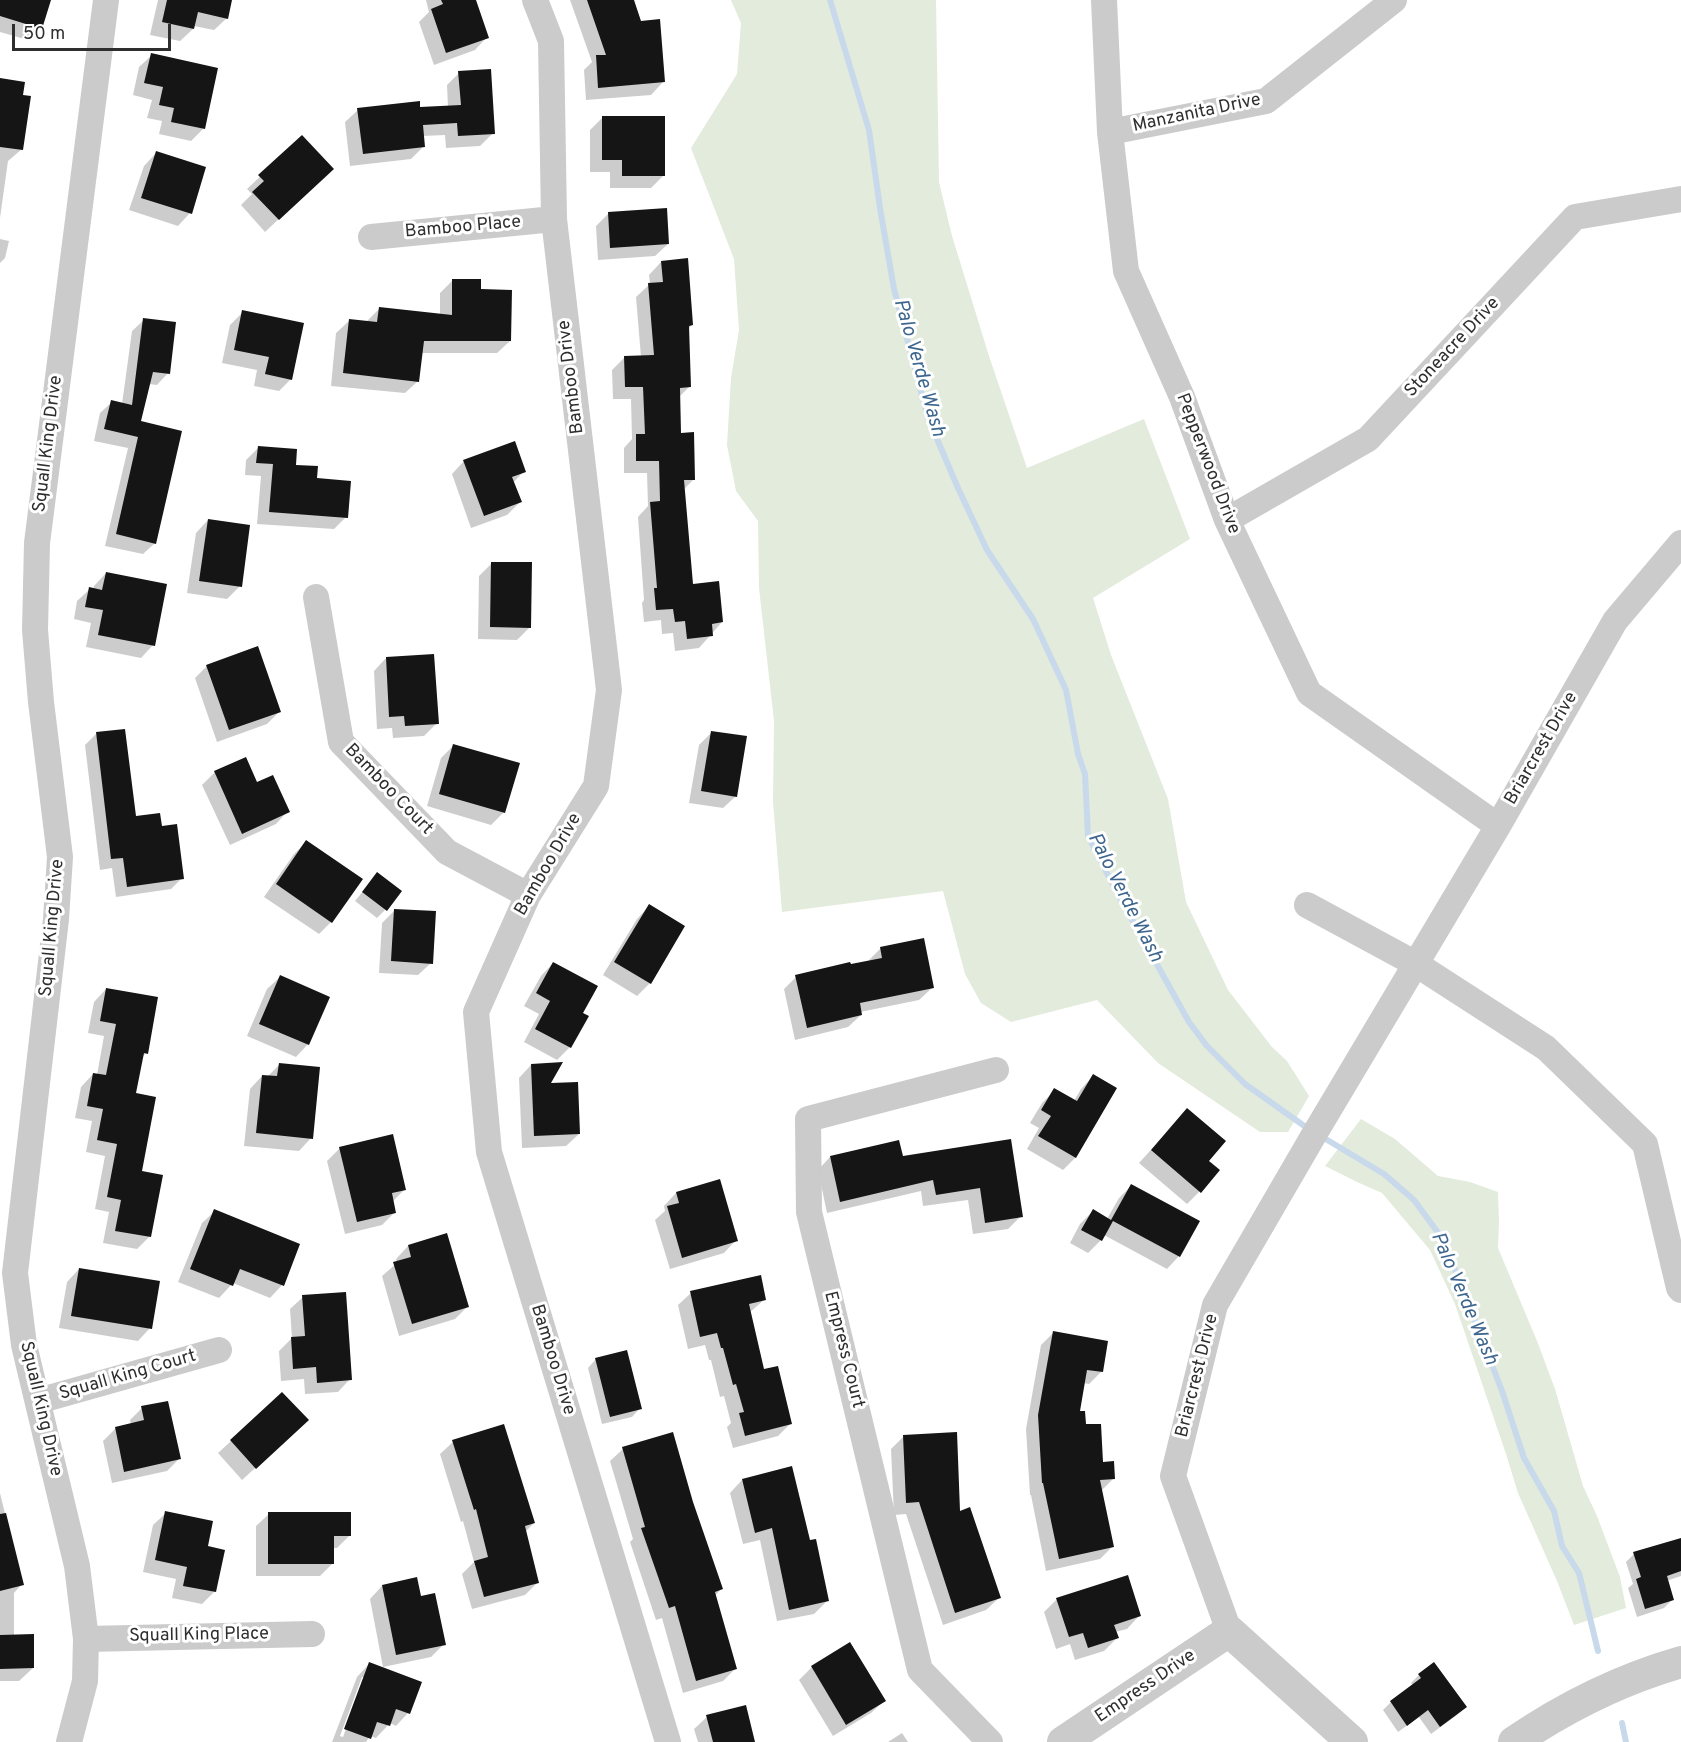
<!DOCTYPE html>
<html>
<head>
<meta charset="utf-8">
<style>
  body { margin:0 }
  #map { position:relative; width:1681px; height:1742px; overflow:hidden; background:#fff; font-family:Overpass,sans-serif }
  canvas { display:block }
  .scale { position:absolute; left:12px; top:24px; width:159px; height:27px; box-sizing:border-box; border:3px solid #2e2e2e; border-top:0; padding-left:8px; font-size:18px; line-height:21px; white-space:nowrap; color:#2e2e2e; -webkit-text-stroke:4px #fff; paint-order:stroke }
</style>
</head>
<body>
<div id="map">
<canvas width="1681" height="1742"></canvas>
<div class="scale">50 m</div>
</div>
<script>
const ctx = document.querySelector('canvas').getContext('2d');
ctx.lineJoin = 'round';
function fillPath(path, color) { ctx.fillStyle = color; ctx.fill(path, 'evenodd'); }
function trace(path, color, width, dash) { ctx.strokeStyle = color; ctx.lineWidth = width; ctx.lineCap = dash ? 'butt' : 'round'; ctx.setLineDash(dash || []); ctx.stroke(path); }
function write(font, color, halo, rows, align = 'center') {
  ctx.font = font + ' Overpass,sans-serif'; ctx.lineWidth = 6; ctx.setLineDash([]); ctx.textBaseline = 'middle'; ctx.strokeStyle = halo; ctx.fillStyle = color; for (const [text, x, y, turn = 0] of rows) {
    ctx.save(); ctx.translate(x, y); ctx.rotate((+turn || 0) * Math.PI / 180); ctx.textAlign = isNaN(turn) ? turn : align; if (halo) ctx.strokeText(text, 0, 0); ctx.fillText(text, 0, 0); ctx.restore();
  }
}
fillPath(new Path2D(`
  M731,0H936L939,182L952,236L989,356L1027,468L1144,419L1190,539L1093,598L1111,655L1168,799L1186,902L1228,990L1272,1047L1287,1061L1309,1096L1288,1132H1260L1158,1063L1097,1000L1011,1022L981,1003L965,974L943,891L782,912L773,802L774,721L759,588L758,521L736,491L727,445L731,378L739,330L734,259L691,148L737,74L741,23Z
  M1361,1119L1395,1139L1438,1176L1470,1182L1498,1192L1499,1222L1498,1248L1537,1341L1555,1389L1583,1486L1597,1516L1620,1577L1626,1608L1574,1625L1557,1581L1518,1493L1506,1454L1455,1304L1430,1250L1382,1193L1357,1182L1325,1166Z`), '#e2ebdc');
fillPath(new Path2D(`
  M0,0H49L40,28L28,40L0,32Z
  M158,0H231L227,18L214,30L194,26L193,29L180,41L150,35Z
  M426,0H474L487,37L475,50L434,65L419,22L429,12Z
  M570,0H632L663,82L651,95L586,100L584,70L592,62Z
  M152,55L203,129L191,141L159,134L162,121L147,118L152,100L133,95L139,67Z
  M459,73L493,133L480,146L446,148L445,135L422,136L424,146L411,159L350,166L345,122L358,110L448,107L447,85Z
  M0,80L21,96L22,149L8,161L0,218Z
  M603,117L663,176L651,188H610V172H590V130Z
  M302,137L319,181L265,232L241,205L252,194L247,189Z
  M156,153L190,213L178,226L129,210L144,166Z
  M609,213L668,244L655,256L598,260L596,226Z
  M0,239L9,241L5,258L0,263Z
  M661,262L692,325L688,329L689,387L679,397V434L693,480L683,490L691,586L722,622L699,648L675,651L673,633L662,634L661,620L644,622L642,603L644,600L638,517L648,506L647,473H624V448L632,439L631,399H613L612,370L625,357H641L636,297L650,284L649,275Z
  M453,280L479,291L510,341L497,353H421L418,381L405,393L331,386L336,333L349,321H367L379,309L440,315V293Z
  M243,312L291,379L279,391L254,386L257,370L222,363L230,325Z
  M144,320L168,373L157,385L149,384L139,422L155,543L143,554L105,546L128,448L94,441L100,413L112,402L122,404L132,331Z
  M258,448L295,466L315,480L346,517L334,529L257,524L261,476L245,475L246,460Z
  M464,461L524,471L513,483L520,502L507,515L471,528L452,474Z
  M208,520L240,586L227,599L187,593L196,533Z
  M492,563L530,627L517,640L478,639L479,576Z
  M106,573L153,645L141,658L86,647L91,623L74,619L77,601L90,589L93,590L94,586Z
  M386,658L437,723L424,736L393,738L392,728L377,729L374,671Z
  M207,666L279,712L267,724L217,742L195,678Z
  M712,732L736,796L723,808L689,803L699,745Z
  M96,734L134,818L161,828L182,878L171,889L116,897L112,868L100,870L85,745Z
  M454,745L504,812L491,825L427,806L441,758Z
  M215,772L256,784L288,811L276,824L230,845L202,785Z
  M306,842L331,922L319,934L264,897L294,854Z
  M377,874L385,910L377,918L355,901Z
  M649,906L650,983L637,996L603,975L637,919Z
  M395,910L431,963L418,975L379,973L382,923Z
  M881,948L932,988L919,1000L860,1012L861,1015L848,1027L795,1040L784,989L796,977L868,961Z
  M553,963L581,1013L587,1017L570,1047L557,1060L524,1042L539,1014L524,1006L541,976Z
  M280,977L308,1044L296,1057L247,1036L267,989Z
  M106,989L146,1053L141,1058L134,1094L140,1172L149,1237L137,1249L103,1243L109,1212L95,1209L105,1156L86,1152L92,1121L75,1118L81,1087L93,1074L97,1075L104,1036L88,1033L94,1002Z
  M279,1065L311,1138L299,1151L244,1146L250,1089L262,1076L267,1077Z
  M531,1065L549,1085L579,1134L566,1146L522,1148L519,1078Z
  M1093,1076L1115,1089L1075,1158L1063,1170L1027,1149L1039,1128L1030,1123L1042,1103L1055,1090L1074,1101L1081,1089Z
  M1187,1110L1207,1161L1199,1192L1187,1204L1139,1163Z
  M1010,1141L1021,1216L1008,1229L973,1234L968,1200L923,1206L921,1191L827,1213L818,1170L830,1157H901Z
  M340,1148L405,1189L392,1202L395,1212L382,1225L345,1234L327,1161Z
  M719,1181L736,1240L724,1253L670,1269L655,1220L665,1211L664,1206L676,1193Z
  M1131,1186L1179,1256L1167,1269L1104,1235L1101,1240L1088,1253L1070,1243L1080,1224L1093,1211L1107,1219L1119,1198Z
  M215,1211L282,1285L270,1298L233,1283L219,1298L178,1282L202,1223Z
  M408,1246L467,1307L455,1319L399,1336L382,1276L397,1263L396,1259Z
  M79,1269L150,1328L138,1341L59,1328L67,1282Z
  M691,1293L765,1299L749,1313L763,1371L790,1424L778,1436L733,1448L727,1427L731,1423L724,1396L720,1397L711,1360H709L705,1345L688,1349L678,1305Z
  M303,1297L350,1379L338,1392L305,1394L304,1379L281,1381L279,1351L292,1338L290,1309Z
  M1053,1333L1102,1371L1089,1384L1083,1383L1078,1413L1102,1464L1114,1478L1101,1491L1112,1547L1100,1559L1046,1571L1031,1495H1030L1026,1429L1041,1345Z
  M596,1359L640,1408L632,1417L602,1424L588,1368Z
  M282,1394L294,1433L242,1480L218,1453Z
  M142,1408L179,1459L167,1471L112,1483L103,1441L116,1428L131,1425L130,1420Z
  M903,1437L959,1513L999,1598L986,1610L943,1625L906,1514L894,1515L891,1449Z
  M453,1442L534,1523L525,1532L538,1582L525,1595L472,1609L462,1574L474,1562L463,1521L461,1522L440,1454Z
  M623,1449L692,1502L721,1589L715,1596L735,1669L723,1681L683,1693L662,1618L656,1620L630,1542L633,1539L610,1461Z
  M742,1480L827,1601L814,1614L777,1621L760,1540L743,1544L730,1493Z
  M0,1493L22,1584L14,1593V1636L33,1668L19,1681H0Z
  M166,1513L206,1547L223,1551L214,1592L202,1604L172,1598L176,1579L143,1572L153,1525Z
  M269,1514L350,1535L337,1548H332V1564L320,1576H256V1526Z
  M1681,1543V1576L1666,1581L1672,1600L1664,1608L1637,1617L1628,1588L1633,1584L1626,1562L1634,1554Z
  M382,1586L444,1644L431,1657L383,1667L370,1599Z
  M1057,1599L1139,1616L1127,1629L1115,1632L1117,1638L1104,1651L1075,1660L1070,1644L1056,1649L1044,1612Z
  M850,1644L884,1701L871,1713L833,1736L799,1680L812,1667Z
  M369,1664L408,1713L396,1726L390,1723L376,1738L370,1736L366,1742H332L357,1677ZM362,1677H365L343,1737L340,1736Z
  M1419,1675L1465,1707L1457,1715L1431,1734L1419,1717L1398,1732L1383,1710L1391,1702L1413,1686L1411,1683Z
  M707,1717L753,1742H698L694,1729Z
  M902,1733L908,1742H888Z`), '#0003');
trace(new Path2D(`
  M830,0L869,130L880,208L894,289L928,418L958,488L987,550L1033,619L1066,690L1078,754L1085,774L1088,836L1114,887L1189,1022L1207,1046L1245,1084L1310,1130
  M1319,1135L1384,1174L1414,1200L1439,1234L1458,1277L1502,1391L1524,1458L1554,1511L1562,1546L1579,1573L1598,1651
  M1622,1723L1626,1742`), '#c8d9eb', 6);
fillPath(new Path2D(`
  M0,0H51L42,29L0,16Z
  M167,0H232L228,19L198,12L194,29L162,22Z
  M441,0H476L489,38L446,53L431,9L443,4Z
  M587,0H634L641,21L660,19L665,82L598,88L596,55H606Z
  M151,53L218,68L205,129L171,122L174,108L159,105L163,87L144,83Z
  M491,69L495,134L458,136L457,123L423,125L425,147L363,154L357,108L420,101V107L461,105L458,71Z
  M0,78L25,82L23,95L31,96L23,150L0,147Z
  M602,116H665V176H622V160H602Z
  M302,135L334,169L279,220L252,192L264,181L258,175Z
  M156,151L206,167L192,214L141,198Z
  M667,208L669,244L610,248L608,212Z
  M688,258L693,325L689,326L691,387L680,388L681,433L694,432L695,480H684L693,584L719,581L723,622L712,624L713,636L687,639L685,621L675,622L673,609L656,610L654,588H657L650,502L660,501L659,461H636V434H645L643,387H625L624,356L654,355L648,283L663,282L661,261Z
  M452,279H481V289L512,290L511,341H424L419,382L343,373L349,319L377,322L379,307L452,315Z
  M242,310L304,323L292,380L265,374L269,357L234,350Z
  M143,318L176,322L170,374L153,372L141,421L182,431L156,544L116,534L138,437L104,429L111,400L132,405Z
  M515,441L526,472L512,477L522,502L484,516L463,460Z
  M258,446L297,449L296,465L318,466L317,478L351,481L348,518L269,512L273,464L256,463Z
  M208,519L250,525L242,587L199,581Z
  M491,562H532L531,628L490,627Z
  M106,572L167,584L155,646L98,635L103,610L85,607L89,587L102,590Z
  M258,646L281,712L229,730L206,665Z
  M434,654L439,724L405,726L404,716L389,717L386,657Z
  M125,729L136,816L160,813L162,826L177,824L184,879L127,887L123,858L111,859L96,732Z
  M711,731L747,736L737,797L701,791Z
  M453,744L520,763L505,813L439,794Z
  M246,757L257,782L273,775L290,812L242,834L214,771Z
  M306,840L363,879L332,923L276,884Z
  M377,872L402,891L387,911L362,892Z
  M649,904L685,926L651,984L614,962Z
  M394,909L436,911L433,964L391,961Z
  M924,938L934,988L860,1003L862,1015L807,1028L795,975L850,962L851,964L882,958L880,947Z
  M553,962L598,986L583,1013L589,1016L571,1048L535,1029L550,1001L536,993Z
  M280,975L330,997L309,1045L259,1024Z
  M106,988L158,997L148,1054L144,1053L136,1093L156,1097L142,1171L163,1175L151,1237L115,1231L121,1200L107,1197L117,1144L97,1140L103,1109L87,1106L93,1073L106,1075L116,1024L100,1021Z
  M563,1062L551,1083L578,1082L580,1134L534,1136L531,1064Z
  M279,1063L320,1067L313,1139L256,1133L262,1075L277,1076Z
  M1093,1074L1117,1088L1076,1158L1038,1136L1051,1116L1041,1110L1054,1088L1077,1101Z
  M1187,1108L1226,1141L1209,1161L1220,1170L1201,1193L1151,1150Z
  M393,1134L406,1190L392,1193L396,1213L357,1222L339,1147Z
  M1011,1139L1023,1217L985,1223L980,1188L936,1195L933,1180L840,1202L830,1156L899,1140L903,1156Z
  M720,1179L738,1241L682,1258L667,1206L679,1203L676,1192Z
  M1131,1184L1200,1221L1180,1257L1113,1221L1102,1241L1081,1230L1093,1209L1111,1220Z
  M214,1209L300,1244L284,1286L240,1269L233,1286L190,1269Z
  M447,1233L469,1307L412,1324L393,1262L411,1257L408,1245Z
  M79,1268L160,1281L152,1329L71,1316Z
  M761,1275L766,1300L749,1304L764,1369L778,1366L792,1424L745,1436L739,1413L744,1412L736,1384L733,1385L723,1348H721L717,1333L700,1337L690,1291Z
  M346,1292L352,1380L317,1383L316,1367L293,1369L291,1337L305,1336L302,1295Z
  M1053,1331L1108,1341L1103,1372L1087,1370L1080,1411H1085L1086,1424H1101L1103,1462L1114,1461L1115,1479L1100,1480L1114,1547L1059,1559L1043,1483H1042L1038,1415Z
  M627,1350L642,1409L610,1417L595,1358Z
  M282,1392L309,1420L256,1469L230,1440Z
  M168,1401L181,1459L124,1472L115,1427L144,1420L141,1406Z
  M504,1424L535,1523L525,1526L539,1583L484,1597L474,1561L488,1557L476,1509L474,1510L452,1440Z
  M673,1432L693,1502L723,1589L715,1592L737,1669L696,1681L675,1606L669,1608L641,1528L645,1527L622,1447Z
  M957,1432L960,1511L970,1507L1001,1598L955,1613L919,1502L906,1503L903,1435Z
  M792,1466L810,1540L816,1539L829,1601L789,1610L772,1528L755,1533L742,1479Z
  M165,1511L213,1521L208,1546L225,1550L216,1592L183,1586L187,1567L155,1560Z
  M268,1512H351V1536H334V1564H268Z
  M6,1513L24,1585L0,1591V1514Z
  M1681,1538V1571L1667,1576L1674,1600L1645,1609L1636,1579L1641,1577L1633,1552Z
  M1128,1575L1141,1616L1114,1625L1119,1638L1088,1648L1083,1633L1069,1637L1056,1598Z
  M417,1577L421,1596L435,1593L446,1645L396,1655L382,1585Z
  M34,1634V1668L0,1669V1635Z
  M850,1642L886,1701L846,1725L811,1666Z
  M369,1662L422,1682L410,1714L396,1709L390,1726L377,1722L371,1739L344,1729Z
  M1434,1662L1467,1707L1440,1727L1428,1710L1407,1726L1390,1701L1421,1678L1418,1674Z
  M746,1705L755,1742H713L706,1715Z`), '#151515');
trace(new Path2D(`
  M535,0L551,41L554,219L609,690L596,786L528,895L476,1012L489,1152L668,1742
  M1104,0L1110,132L1126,271L1182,397L1227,520L1309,693L1498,826
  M1110,132L1266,101L1394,0
  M371,237L554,219
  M1227,520L1368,439L1575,217L1681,199
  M316,597L341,742L447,852L528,895
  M1307,905L1416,964L1546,1048L1645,1144L1679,1288L1681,1290
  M38,1401L219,1350
  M1229,1631L1173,1476L1215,1305L1315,1133L1498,826L1615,621L1681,543
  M86,1639L312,1634
  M69,1742L85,1681L86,1639L77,1566L24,1345L15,1273L56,919L60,857L41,702L35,630L37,543L106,0
  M990,1742L920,1670L809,1212L808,1119L996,1070`), '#cbcbcb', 26);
trace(new Path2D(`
  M1063,1742L1229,1631L1352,1742
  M1514,1742C1565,1707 1622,1679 1681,1662`), '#cbcbcb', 32);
write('18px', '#2e2e2e', '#fff', [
  ["Manzanita Drive",1197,114,-12],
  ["Bamboo Place",463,228,-5],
  ["Stoneacre Drive",1453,348,-47],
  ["Bamboo Drive",572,377,-97],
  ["Squall King Drive",49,444,-83],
  ["Pepperwood Drive",1207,464,69],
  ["Briarcrest Drive",1542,749,-60],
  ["Bamboo Court",388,790,46],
  ["Bamboo Drive",549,865,-60],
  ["Squall King Drive",53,928,-85],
  ["Empress Court",843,1350,76],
  ["Bamboo Drive",552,1360,73],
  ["Squall King Court",128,1376,-16],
  ["Briarcrest Drive",1198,1376,-76],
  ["Squall King Drive",40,1409,77],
  ["Squall King Place",199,1636,-1],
  ["Empress Drive",1146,1687,-34]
]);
write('italic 20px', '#3d668e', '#fff', [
  ["Palo Verde Wash",918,368,74],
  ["Palo Verde Wash",1124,898,63],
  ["Palo Verde Wash",1463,1299,67]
]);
</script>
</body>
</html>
